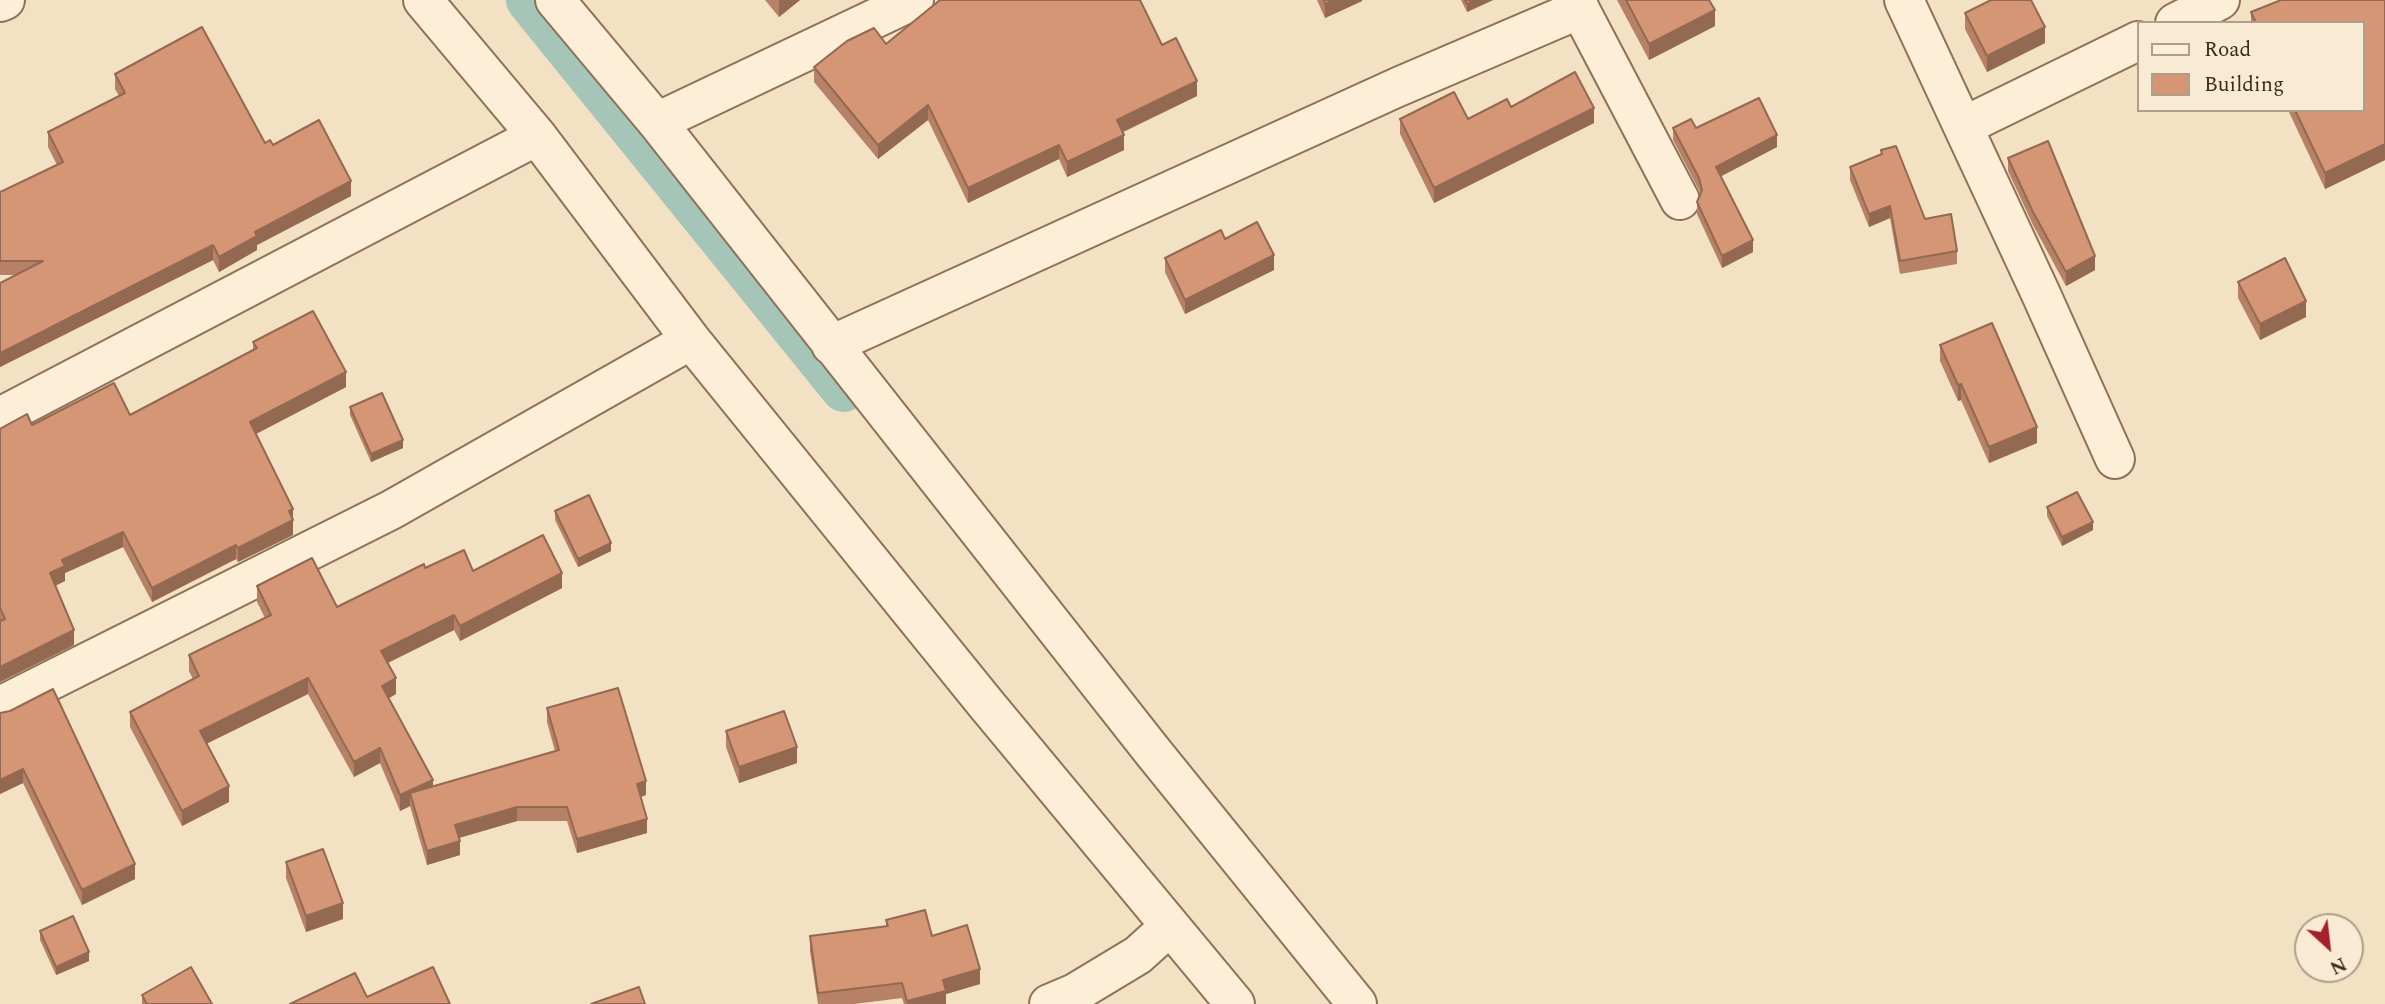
<!DOCTYPE html>
<html>
<head>
<meta charset="utf-8">
<style>
  body { margin:0 }
  #map { position:relative; width:2385px; height:1004px; overflow:hidden; background:#f2e1c2; font-family:Spectral,serif }
  canvas { display:block }
  .legend { position:absolute; left:2137px; top:21px; width:228px; height:91px; box-sizing:border-box; background:#f9ebd3; border:2px solid #ae9e8a; margin:0; padding:9px 12px; list-style:none; font-size:21px; color:#3d2a1d }
  .legend li { display:flex; align-items:center; gap:14px; height:35px }
  .legend b { width:35px; border:2px solid #ae9e8a }
  .north { position:absolute; left:2294px; top:913px; width:70px; height:70px; box-sizing:border-box; background:#f9ebd3; border:2px solid #ae9e8a; border-radius:50%; rotate:153deg; font-size:19px; font-weight:700; line-height:28px; text-align:center; color:#3d2a1d }
  .north::after { content:''; display:block; margin:auto; width:24px; height:32px; background:#a4212b; clip-path:polygon(50% 0,100% 100%,50% 72%,0 100%) }
</style>
</head>
<body>
<div id="map">
<canvas width="2385" height="1004"></canvas>
<ul class="legend">
<li><b style="height:9px;background:#fceed7"></b>Road</li>
<li><b style="height:19px;background:#d49675"></b>Building</li>
</ul>
<div class="north">N</div>
</div>
<script>
const ctx = document.querySelector('canvas').getContext('2d');
ctx.lineJoin = 'round';
function trace(path, color, width, dash) { ctx.strokeStyle = color; ctx.lineWidth = width; ctx.lineCap = dash ? 'butt' : 'round'; ctx.setLineDash(dash || []); ctx.stroke(path); }
function fillPath(path, color) { ctx.fillStyle = color; ctx.fill(path, 'evenodd'); }
trace(new Path2D(`
  M529,0L844,389`), '#a5c5b9', 46);
const street = new Path2D(`
  M423,0L537,136L691,340L986,704L1235,1004
  M555,0L657,122L1153,752L1357,1004
  M1575,0L1680,200
  M1904,0L2040,292L2115,459
  M0,2L5,0
  M2175,23L2220,0
  M657,122L914,0
  M1964,126L2138,41
  M831,345L1398,87L1580,9
  M0,417L537,136
  M0,706L391,510L691,340
  M1049,1004L1075,993L1138,955L1170,926`);
trace(street, '#8f7157', 42);
trace(street, '#fceed7', 38);
fillPath(new Path2D(`
  M765,0H800L779,17Z
  M1317,0H1362V1L1325,18Z
  M1461,0H1493L1467,12Z
  M1617,0H1709L1715,26L1649,60Z
  M2385,0V160L2325,189L2288,110H2362V23H2251V12Z
  M1965,13L2045,43L1987,72L1965,29Z
  M886,44L1162,45L1197,96L1122,132L1124,150L1067,177L1059,159L968,203L928,120L878,159L814,82V67Z
  M115,74L265,143L273,145L351,196L257,245V250L219,272L213,260L0,367V283L15,275H0V192L57,165L48,147V132L119,96L115,89Z
  M1511,107L1594,123L1434,203L1400,134V119H1468Z
  M1673,128H1696L1777,147L1720,176L1753,252L1722,268L1697,214V202L1700,193L1699,190L1673,140Z
  M1881,150L1925,219L1957,251V264L1900,274L1890,218L1869,227L1850,180V167L1881,155Z
  M2008,158L2095,270L2066,286L2033,225L2008,171Z
  M1225,239L1274,270L1185,314L1165,272V258Z
  M2238,282L2306,317L2260,340L2238,298Z
  M253,342L346,387L256,434L293,509V535L238,562L236,559L152,602L123,547L65,573V581L55,586L74,645L0,682V429L32,425L130,415L253,350Z
  M1940,345L2037,443L1989,463L1961,400L1958,401L1940,361Z
  M350,407L403,448L371,462L350,415Z
  M2047,507L2093,530L2062,546L2047,516Z
  M555,511L611,551L578,567L555,520Z
  M425,568L473,571L562,588L460,641L454,630L388,663L396,694L389,698L433,786L555,751L547,722V708L646,795L641,797L647,833L577,853L567,821H517L459,838L460,855L427,865L410,806L400,811L380,763L354,777L308,694L207,743L229,802L182,826L130,727V712L193,679L189,671V655L265,618L257,602V586L337,607Z
  M0,713L135,879L82,905L23,783L0,794Z
  M726,731L797,763L739,783L726,747Z
  M286,862L343,919L306,932L286,878Z
  M886,920L932,936L980,984L946,994V1004H904L902,998L854,1004H818L810,951V936L886,926Z
  M40,931L89,961L56,975L40,940Z
  M142,995L212,1004H142Z`), '#b68165');
fillPath(new Path2D(`
  M780,0H800L779,17V1Z
  M1334,0H1362V1L1325,18V4Z
  M1475,0H1493L1467,12V4Z
  M1715,10V26L1649,60V44Z
  M2045,27V43L1987,72V56Z
  M1197,81V96L1117,135V120Z
  M928,105V120L878,159V145Z
  M1594,108V123L1434,203V188Z
  M1124,135V150L1067,177V162Z
  M1777,135V147L1716,179V167Z
  M2385,144V160L2325,189V173Z
  M1059,145V159L968,203V188Z
  M351,181V196L257,245V250L219,272V257L255,232Z
  M1890,206V218L1869,227V214Z
  M1753,240V252L1722,268V256Z
  M213,245V260L0,367V353Z
  M1274,255V270L1185,314V300Z
  M2095,256V270L2066,286V272Z
  M2306,301V317L2260,340V324Z
  M346,372V387L250,437V422Z
  M1961,384V400L1958,401V385Z
  M2037,427V443L1989,463V447Z
  M403,440V448L371,462V454Z
  M293,509V535L238,562V548Z
  M2093,522V530L2062,546V537Z
  M123,532V547L65,573V581L50,588V573L62,560Z
  M611,543V551L578,567V559Z
  M236,545V559L152,602V588Z
  M562,573V588L460,641V626Z
  M454,615V630L381,666V651Z
  M74,630V645L0,682V667Z
  M308,678V694L200,747V731Z
  M396,678V694L382,702V686Z
  M797,747V763L739,783V767Z
  M380,748V763L354,777V762Z
  M23,769V783L0,794V780Z
  M433,780V795L410,793V806L400,811V795Z
  M646,781V795L637,798V784Z
  M229,786V802L182,826V811Z
  M517,807V821L455,839V825Z
  M647,819V833L577,853V839Z
  M460,841V855L427,865V851Z
  M135,864V879L82,905V890Z
  M343,903V919L306,932V916Z
  M89,952V961L56,975V967Z
  M980,969V984L946,994V1004H907V1001L943,980Z`), '#946952');
const building = new Path2D(`
  M940,0H1140L1162,45L1176,38L1197,81L1117,120L1124,135L1067,162L1059,145L968,188L928,105L878,145L814,67L847,41L874,28L886,44Z
  M1324,0H1334L1325,4Z
  M1465,0H1475L1467,4Z
  M1626,0H1709L1715,10L1649,44Z
  M1991,0H2031L2045,27L1987,56L1965,13Z
  M2281,0H2385V144L2325,173L2295,110H2362V23H2256L2251,12Z
  M202,27L265,143L270,140L273,145L319,120L351,181L255,232L257,236L219,257L213,245L0,353V283L43,261H0V192L63,162L48,132L125,93L115,74Z
  M1575,72L1594,108L1434,188L1400,119L1454,92L1468,119L1507,99L1511,107Z
  M1759,98L1777,135L1716,167L1753,240L1722,256L1697,202L1702,190L1699,178L1673,128L1691,119L1696,128Z
  M2048,141L2095,256L2066,272L2033,212L2008,158Z
  M1896,146L1925,219L1951,214L1957,251L1900,261L1890,206L1869,214L1850,167L1882,154L1881,150Z
  M1257,222L1274,255L1185,300L1165,258L1221,230L1225,239Z
  M2285,258L2306,301L2260,324L2238,282Z
  M313,311L346,372L250,422L293,509L289,511L293,520L238,548L236,545L152,588L123,532L62,560L65,566L50,573L74,630L0,667V621L5,619L0,608V429L27,414L32,425L114,383L130,415L257,348L253,342Z
  M1992,323L2037,427L1989,447L1961,384L1958,385L1940,345Z
  M382,393L403,440L371,454L350,407Z
  M2077,492L2093,522L2062,537L2047,507Z
  M589,495L611,543L578,559L555,511Z
  M543,535L562,573L460,626L454,615L381,651L396,678L382,686L433,780L400,795L380,748L354,762L308,678L200,731L229,786L182,811L130,712L199,676L189,655L271,615L257,586L312,558L337,607L424,564L425,568L464,550L473,571Z
  M618,688L646,781L637,784L647,819L577,839L567,807H517L455,825L460,841L427,851L410,793L559,750L547,708Z
  M53,689L135,864L82,890L23,769L0,780V713L10,711Z
  M784,711L797,747L739,767L726,731Z
  M323,849L343,903L306,916L286,862Z
  M925,910L932,936L967,925L980,969L943,980L946,991L907,1001L902,983L818,993L810,936L888,926L886,920Z
  M73,916L89,952L56,967L40,931Z
  M191,967L212,1004H147L142,995Z
  M433,967L450,1004H290L355,973L367,997Z
  M639,987L645,1004H591Z`);
fillPath(building, '#d49675');
trace(building, '#946952', 2);
</script>
</body>
</html>
